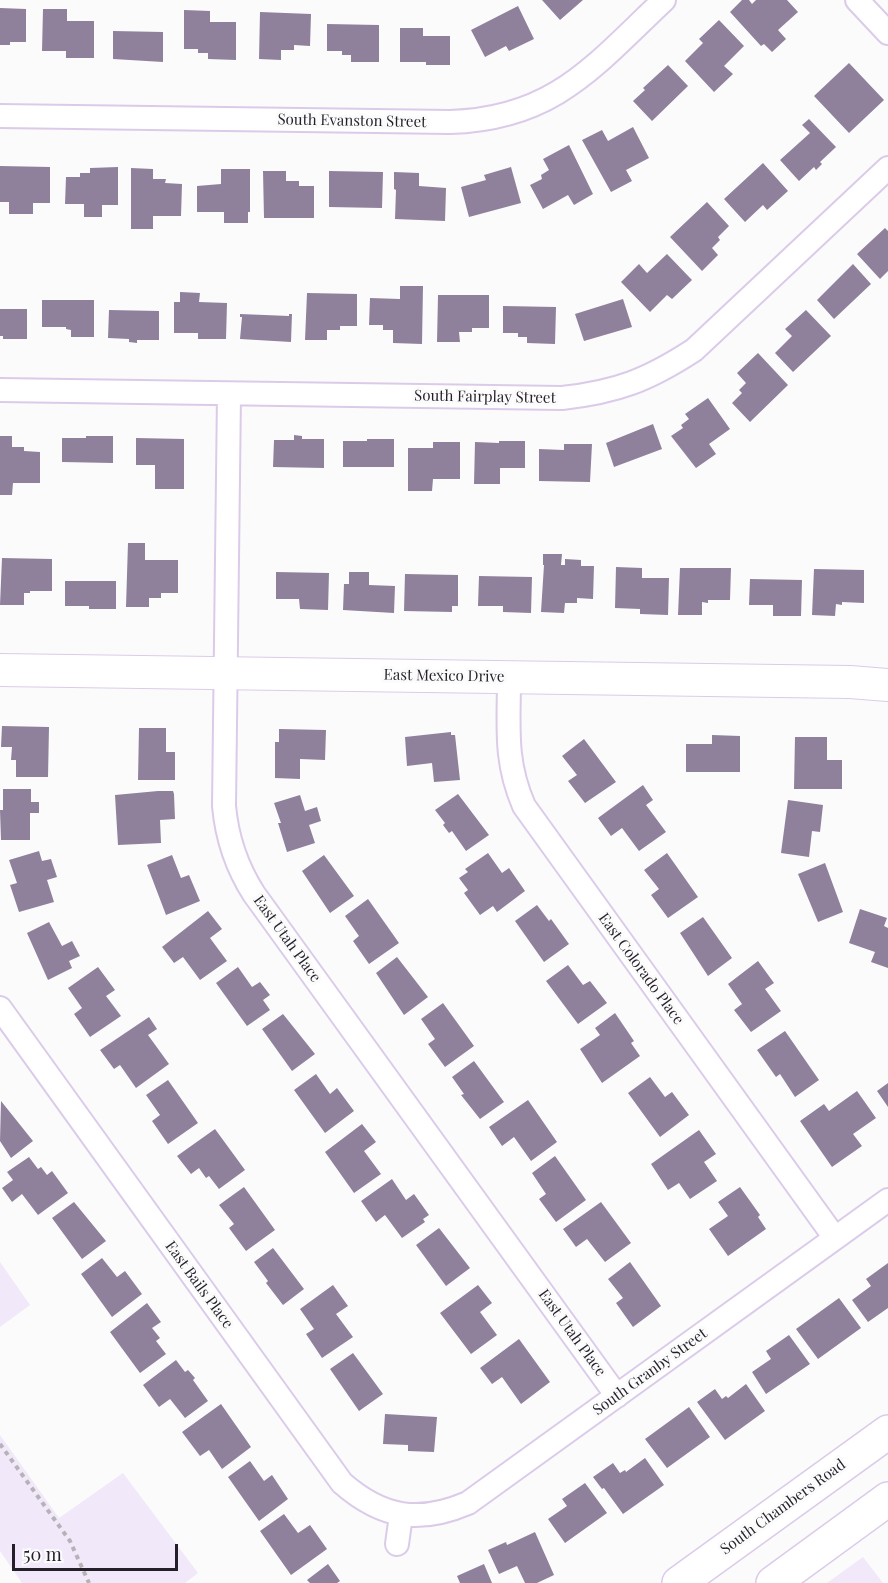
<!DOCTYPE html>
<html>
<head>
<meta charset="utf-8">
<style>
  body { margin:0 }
  #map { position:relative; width:888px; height:1583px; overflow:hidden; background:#fbfbfb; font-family:"Playfair Display",serif }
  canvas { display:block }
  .scale { position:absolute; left:12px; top:1544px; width:166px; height:27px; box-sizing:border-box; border:3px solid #251f2a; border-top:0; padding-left:8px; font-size:18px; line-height:21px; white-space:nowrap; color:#251f2a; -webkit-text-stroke:4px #fbfbfb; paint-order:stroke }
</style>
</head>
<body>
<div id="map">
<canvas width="888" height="1583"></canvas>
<div class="scale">50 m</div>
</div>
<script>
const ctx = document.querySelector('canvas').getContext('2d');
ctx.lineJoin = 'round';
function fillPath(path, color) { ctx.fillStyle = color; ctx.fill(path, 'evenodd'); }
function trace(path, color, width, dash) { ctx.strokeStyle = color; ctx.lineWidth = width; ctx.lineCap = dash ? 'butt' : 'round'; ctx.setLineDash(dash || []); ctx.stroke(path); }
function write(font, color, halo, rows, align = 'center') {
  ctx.font = font + ' "Playfair Display",serif'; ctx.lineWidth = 6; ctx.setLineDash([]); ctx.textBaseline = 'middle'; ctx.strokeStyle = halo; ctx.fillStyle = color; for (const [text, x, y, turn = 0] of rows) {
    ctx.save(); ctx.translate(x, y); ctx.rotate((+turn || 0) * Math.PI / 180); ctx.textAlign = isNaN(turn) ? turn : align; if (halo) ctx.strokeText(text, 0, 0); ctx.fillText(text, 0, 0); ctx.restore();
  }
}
fillPath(new Path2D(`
  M0,1262L30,1305L0,1327Z
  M0,1435L59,1518L123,1473L198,1573L185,1583H22L0,1551Z
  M863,1557L883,1583H827Z`), '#f1e8f9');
fillPath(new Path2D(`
  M542,0H583L560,20Z
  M742,0H749L752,4L756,0H787L798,12L778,30L786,39L772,52L764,44L761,46L730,12Z
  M518,6L534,39L509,51L506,46L485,57L471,30Z
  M0,8L26,9V42H10V45H0Z
  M43,9H67V21H94V58H66V51H42Z
  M184,10L210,11V22H236V60L208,59V53H198V49H184Z
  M260,12L311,14L310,46L294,45V50H281V60L259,59Z
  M719,20L744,46L724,66L733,74L714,92L685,61L703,43L699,39Z
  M327,24L379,25V62H351V55H342V51H327Z
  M400,28H423V36H450V65H426V62H400Z
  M113,31L163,32V62L113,59Z
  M849,63L884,100L849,133L814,96Z
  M668,65L688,86L652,121L633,101L645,90L643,88Z
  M809,119L836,147L820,162L822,164L816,170L814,167L799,181L780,160L810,133L802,125Z
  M633,127L649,158L626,170L632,181L611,192L582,140L602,130L608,141Z
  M569,145L593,194L574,205L568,195L543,209L530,185L542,179L541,175L549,170L543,159Z
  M763,163L788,191L767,210L763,205L745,222L724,199Z
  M0,166L50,167V203H33V214H9V202H0Z
  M118,167V205H102V217H84V204H65L66,177H80V173H90V168Z
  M511,167L521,203L469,217L461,187L486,180L484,175Z
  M131,168L153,169V179H166L165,183L182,184L181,216H153V229H131Z
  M221,169H250V212H248V223H224V212H197V186L221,184Z
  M263,171H286V181H299V186H314V218H264Z
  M329,171L383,172L382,208L329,207Z
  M394,172L419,173V186L446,188L445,221L395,219L396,190L394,189Z
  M707,202L729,226L718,237L720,240L712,248L718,255L702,271L670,237Z
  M885,228L888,231V271L880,279L857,254Z
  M667,254L692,280L672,299L667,295L650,312L621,282L639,264L647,273Z
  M853,264L871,284L834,319L817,300Z
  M400,286H423L422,344L393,343V330H383V325H369L370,298L400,299Z
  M180,292L200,293L199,302L227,303L226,339H198V333H174V302H180Z
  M307,293L357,294V326H340V330H327V340H305Z
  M438,295H489V328H472V332H459L460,342H437Z
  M623,299L632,327L584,341L575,314Z
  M42,300H94V337H71V330L66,329V327H42Z
  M503,306L556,307L555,344L527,343V337H518V333H503Z
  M0,309H27V339H3V336H0Z
  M109,310L159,311V340H137V343L129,342V339L108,338Z
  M806,310L831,336L793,372L775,353L792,336L785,329Z
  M240,314L289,316V314H292L291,342L240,339L242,317H240Z
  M758,353L788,385L750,422L732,403L742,393L739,390L746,383L737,373Z
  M708,398L730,429L709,444L716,454L696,468L671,436L683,428L681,425L689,419L685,414Z
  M653,424L662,449L614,467L606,443Z
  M294,435L302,436V439H324V468L273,467L274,440H294Z
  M0,436H12V447H24V451L40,452V483H13L12,495H0Z
  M86,436H113V463L62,462V438H86Z
  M136,438L184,439V489H155V465H136Z
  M367,439H394V467H343V441H367Z
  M499,441H525V468H500V484H474L475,442L499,443Z
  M433,442H460V479H433L432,491H408V448H433Z
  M564,444H592L590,482L539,481V449L564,450Z
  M128,543H145V560H178V593H161V598H149V607H126Z
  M543,554H562L561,565H565V559L581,560V566H594L593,599L577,598V603H565L564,613L541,612L544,565H543Z
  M2,558L52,559V591H30V593H24V605H0Z
  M616,567L642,568V578H669L668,615L640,614V609L615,608Z
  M680,568H731L730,600H708V603L702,602V615H678Z
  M814,569L864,570V603L842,602V605L836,604L835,616L812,615Z
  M276,572L329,573L328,610L300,609L299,599H276Z
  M349,572H369V585L395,586L394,613L343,610L344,584H349Z
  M405,574L458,575V606H452V612L404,611Z
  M479,576L532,577L531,613L503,612V606H478Z
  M750,579L802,580L801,616H773V605H749Z
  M65,581H116V609H89V606H65Z
  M2,726L49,727L48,777H16V760H11L12,747H1Z
  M139,728H166V752H175V780H138Z
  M279,729L326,730L325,760L300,759V779L275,778V742H279Z
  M451,732V735H455L460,780L434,782L432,763L407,766L405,737Z
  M712,735L740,736V772H686V744H712Z
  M795,737H827V760H842V789H794Z
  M584,739L616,782L585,803L568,781L577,775L562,756Z
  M643,785L653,800L646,805L666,832L639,851L622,828L611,836L598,818Z
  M3,789H31V802H39V813H30V840H1L0,810H3Z
  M158,791H173L174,794L175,819L160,820L161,843L118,845L115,795Z
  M458,794L489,835L466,851L452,831L449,833L443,825L445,823L435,810Z
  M300,795L305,811L317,807L321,821L309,825L315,843L287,852L278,823H281L274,803Z
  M788,800L823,805L820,832L812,831L809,857L781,853Z
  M39,851L42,861L51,859L57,877L47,880L54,902L19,912L10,885L17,883L9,860Z
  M488,853L502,873L509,868L525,891L497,912L493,906L480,915L464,893L468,890L459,878L468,872L465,869Z
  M667,853L698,897L668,918L651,895L659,889L644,870Z
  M172,855L181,878L189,875L200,901L166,915L147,865Z
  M324,855L354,896L330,913L302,871Z
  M825,863L843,912L818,922L798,874Z
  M368,899L399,943L369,964L353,941L359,936L345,916Z
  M537,905L549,921L551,919L569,944L544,962L515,921Z
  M860,909L887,918L884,926L888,928V968L871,962L875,952L849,943Z
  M208,911L222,929L210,938L227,961L200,980L183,957L174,963L162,947Z
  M703,917L732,958L708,976L680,933Z
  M49,922L62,946L72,941L80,956L69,961L72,968L48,980L27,933Z
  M397,957L428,997L404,1015L376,973Z
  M758,961L774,983L765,989L781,1011L751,1032L734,1010L742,1004L728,984Z
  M568,965L583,985L590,981L607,1003L578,1024L546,981Z
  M98,967L115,990L106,996L121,1016L90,1037L74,1014L82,1008L68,988Z
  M238,967L252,987L260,982L270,995L263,1000L270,1010L247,1026L216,983Z
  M443,1003L474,1046L445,1067L428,1044L435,1039L421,1019Z
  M615,1013L634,1041L631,1043L640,1056L602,1083L580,1049L600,1035L595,1028Z
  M283,1014L315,1054L292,1071L262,1029Z
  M149,1017L157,1029L148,1035L169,1064L136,1088L120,1065L114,1069L100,1050Z
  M785,1031L819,1080L795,1097L780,1074L776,1077L757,1050Z
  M474,1061L504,1102L480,1119L461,1095L464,1094L452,1077Z
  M316,1074L330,1094L337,1088L354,1111L325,1133L294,1090Z
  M650,1077L665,1097L672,1092L689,1115L660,1137L628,1093Z
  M168,1080L198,1123L168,1144L152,1121L160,1115L146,1095Z
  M888,1083V1107L877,1091Z
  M857,1091L876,1118L853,1134L862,1146L832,1167L800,1121L824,1104L829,1111Z
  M528,1100L557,1142L531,1161L514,1137L502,1146L489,1127Z
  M1,1101L33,1141L11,1158L0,1141Z
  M362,1124L376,1142L364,1151L381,1174L354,1193L325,1152Z
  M215,1129L245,1170L219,1189L209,1176L206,1178L199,1168L191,1174L177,1156Z
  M699,1130L716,1154L704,1162L717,1181L690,1199L679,1183L668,1190L651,1164Z
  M555,1156L586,1200L556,1222L539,1199L546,1194L532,1173Z
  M29,1157L38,1169L41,1167L47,1175L52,1171L68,1193L38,1215L22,1194L12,1202L2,1188L13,1180L7,1172Z
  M392,1179L406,1200L414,1194L429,1215L423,1219L425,1222L402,1238L385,1215L376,1222L361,1201Z
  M244,1187L275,1230L246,1251L229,1228L234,1224L219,1205Z
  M740,1187L760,1215L758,1217L766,1229L728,1256L709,1229L728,1216L718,1202Z
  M74,1202L106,1241L82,1259L52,1218Z
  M601,1202L631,1243L605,1262L587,1239L576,1247L563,1229Z
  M439,1228L470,1268L446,1286L416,1245Z
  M273,1248L304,1289L283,1305L266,1283L268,1281L254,1262Z
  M102,1258L117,1277L125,1271L142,1294L112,1317L81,1274Z
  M630,1262L661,1306L633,1327L616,1303L623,1298L608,1279Z
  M888,1263V1308L868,1322L852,1300L871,1286L866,1279Z
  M333,1285L348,1306L336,1314L353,1337L322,1358L306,1334L314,1329L300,1309Z
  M478,1285L492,1303L480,1312L497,1335L471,1354L440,1313Z
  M839,1298L861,1328L818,1359L796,1329Z
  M147,1303L161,1322L152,1328L160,1338L156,1341L166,1354L140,1373L110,1332Z
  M789,1335L810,1364L766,1394L752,1372L771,1359L766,1351Z
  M519,1339L550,1382L521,1404L502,1377L492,1384L480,1368Z
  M353,1353L383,1394L359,1411L330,1369Z
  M176,1360L185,1372L188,1370L195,1378L193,1380L208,1401L185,1418L170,1399L159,1407L143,1385Z
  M746,1384L765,1411L725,1440L697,1402L715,1389L722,1399L726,1396L728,1398Z
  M221,1404L251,1447L222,1469L209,1450L200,1456L182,1432Z
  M689,1407L710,1437L667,1468L645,1439Z
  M385,1414L437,1417L434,1452L408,1451V1445L383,1444Z
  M645,1458L664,1485L623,1514L604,1488L602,1489L593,1477L613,1463L620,1473L625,1470L626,1472Z
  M250,1461L264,1481L272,1475L288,1499L259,1521L228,1477Z
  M585,1483L607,1513L565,1543L548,1519L567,1506L562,1499Z
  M284,1514L298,1533L310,1525L327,1549L291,1575L260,1531Z
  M535,1532L554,1575L537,1583H525L517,1566L499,1574L488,1550L506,1542L507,1545Z
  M328,1564L340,1581L337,1583H310L307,1580Z
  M484,1564L492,1583H460L457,1576Z`), '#8f809c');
const street = new Path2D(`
  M857,0L888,33
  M0,116L450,122C554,119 594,66 664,0
  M0,390L562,398C617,392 648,380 694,350L888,168
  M229,394L224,806C227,839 236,866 254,894L617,1396
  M509,677C509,726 504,760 524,806L835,1238
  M0,1008L342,1483C382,1518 419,1524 468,1503L888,1200
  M397,1544L401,1515`);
const secondary = new Path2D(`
  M0,670L850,682L888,685`);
const primary = new Path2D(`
  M679,1583L888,1432
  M773,1583L888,1499`);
trace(street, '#dbcbe9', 26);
trace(secondary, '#dbcbe9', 34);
trace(primary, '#dbcbe9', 36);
trace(new Path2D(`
  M0,1444L70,1541L89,1583`), '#b5b3b7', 4, [4.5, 4.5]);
trace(street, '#fff', 22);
trace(secondary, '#fff', 32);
trace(primary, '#fff', 33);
write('15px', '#251f2a', '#fbfbfb', [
  ["South Evanston Street",352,121,1],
  ["South Fairplay Street",485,397,1],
  ["East Mexico Drive",444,676,1],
  ["East Utah Place",287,939,54],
  ["East Colorado Place",641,969,54],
  ["East Bails Place",199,1285,54],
  ["East Utah Place",572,1333,54],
  ["South Granby Street",650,1372,-36],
  ["South Chambers Road",783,1507,-36]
]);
</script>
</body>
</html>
